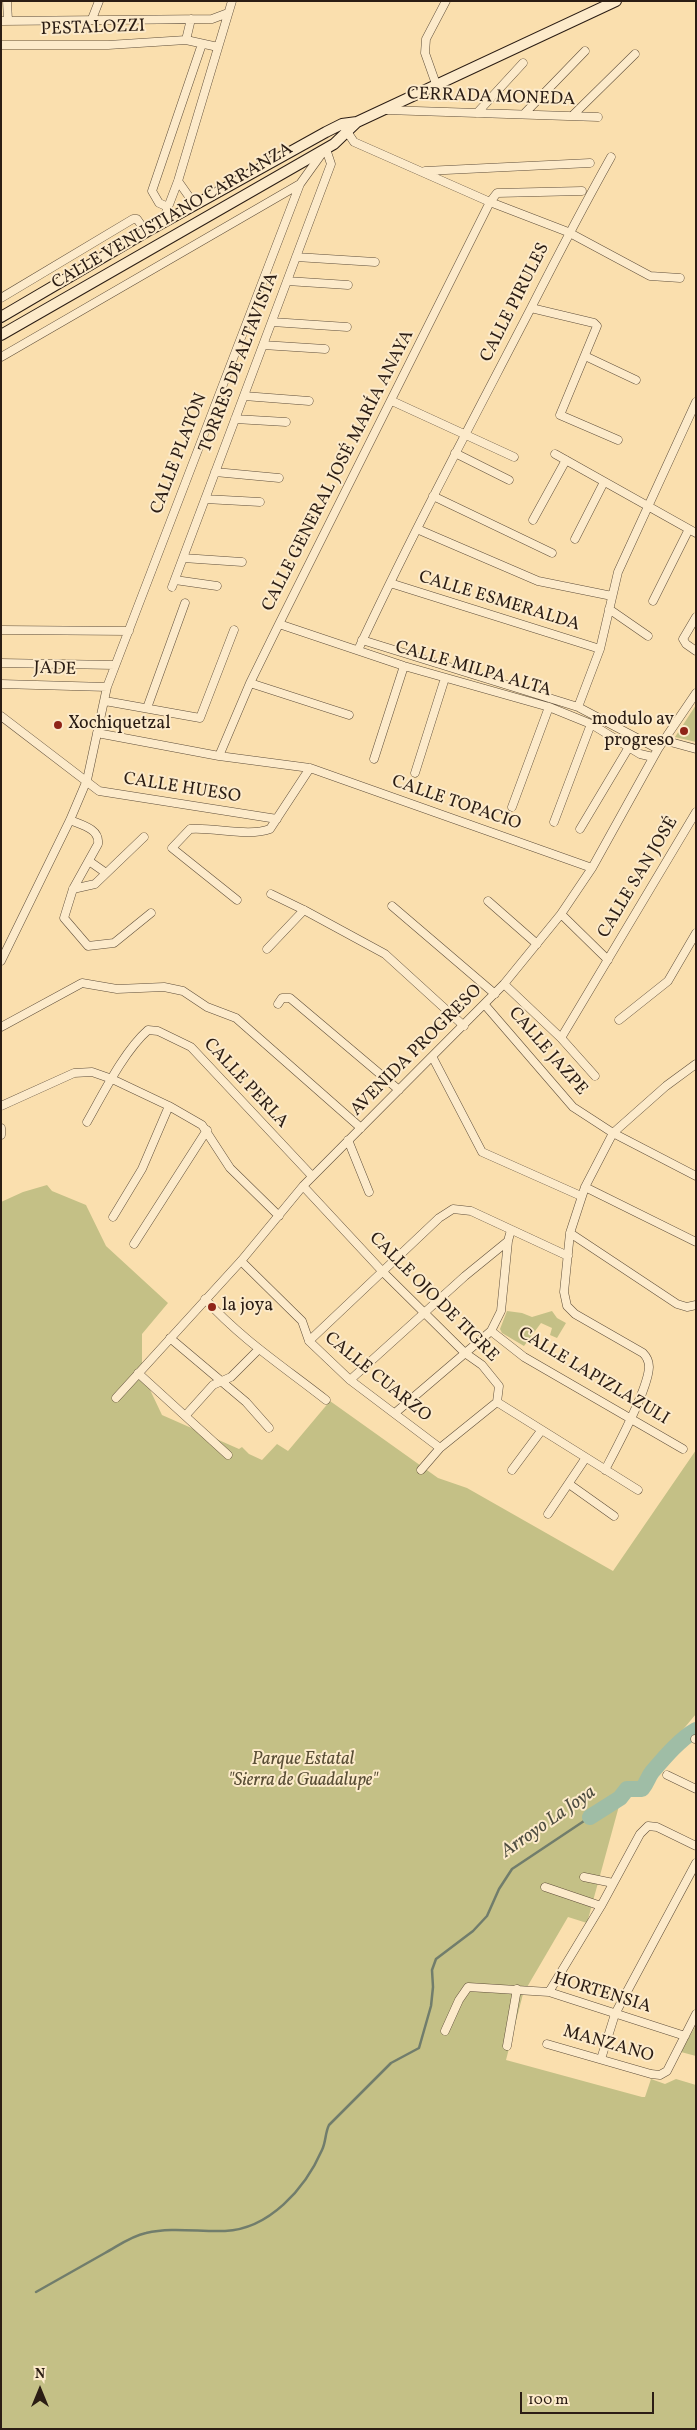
<!DOCTYPE html>
<html>
<head>
<meta charset="utf-8">
<style>
  body { margin:0 }
  #map { position:relative; width:697px; height:2430px; overflow:hidden; background:#fadfae; font-family:Vollkorn,serif }
  canvas { display:block }
  .frame { position:absolute; inset:0; border:2px solid #2b1d14; pointer-events:none }
  .north { position:absolute; left:15px; top:2365px; width:50px; height:50px; -webkit-text-stroke:4px #fceaca; paint-order:stroke; rotate:0deg; font-size:14px; font-weight:700; line-height:20px; text-align:center; color:#2b1d14 }
  .north::after { content:''; display:block; margin:auto; width:18px; height:22px; background:#2b1d14; clip-path:polygon(50% 0,100% 100%,50% 72%,0 100%) }
  .scale { position:absolute; left:520px; top:2392px; width:134px; height:22px; box-sizing:border-box; border:2px solid #2b1d14; border-top:0; padding-left:6px; font-size:15px; line-height:18px; white-space:nowrap; color:#2b1d14; -webkit-text-stroke:4px #fceaca; paint-order:stroke }
</style>
</head>
<body>
<div id="map">
<canvas width="697" height="2430"></canvas>
<div class="frame"></div>
<div class="north">N</div>
<div class="scale">100 m</div>
</div>
<script>
const ctx = document.querySelector('canvas').getContext('2d');
ctx.lineJoin = 'round';
function fillPath(path, color) { ctx.fillStyle = color; ctx.fill(path, 'evenodd'); }
function trace(path, color, width, dash) { ctx.strokeStyle = color; ctx.lineWidth = width; ctx.lineCap = dash ? 'butt' : 'round'; ctx.setLineDash(dash || []); ctx.stroke(path); }
function write(font, color, halo, rows, align = 'center') {
  ctx.font = font + ' Vollkorn,serif'; ctx.lineWidth = 4; ctx.setLineDash([]); ctx.textBaseline = 'middle'; ctx.strokeStyle = halo; ctx.fillStyle = color; for (const [text, x, y, turn = 0] of rows) {
    ctx.save(); ctx.translate(x, y); ctx.rotate((+turn || 0) * Math.PI / 180); ctx.textAlign = isNaN(turn) ? turn : align; if (halo) ctx.strokeText(text, 0, 0); ctx.fillText(text, 0, 0); ctx.restore();
  }
}
fillPath(new Path2D(`
  M696,705V742L675,737Z
  M47,1185L52,1191L86,1205L106,1246L168,1303L142,1334V1373L162,1415L239,1449L242,1447L249,1454L262,1460L277,1444L288,1451L330,1401L438,1478L467,1488L613,1571L696,1450V1714L619,1806L587,1923L568,1917L523,1994L506,2060L642,2097H645L651,2079L665,2084L676,2079L696,2085V2429H1V1202L23,1192Z
  M507,1311L522,1313L532,1317L552,1311L557,1318L566,1323L557,1338L550,1335L552,1328L541,1323L524,1346L502,1333L500,1329Z
  M696,2025V2056L681,2052Z`), '#c4c086');
trace(new Path2D(`
  M36,2292C59,2279 82,2266 105,2253C118,2246 131,2236 146,2233C172,2227 199,2232 225,2231C269,2229 305,2189 322,2150C326,2142 325,2133 329,2125L391,2063L419,2048L431,2006L433,1987L432,1970L436,1959L473,1931L487,1916L499,1889L512,1869L590,1817`), '#717d6c', 2.5);
trace(new Path2D(`
  M590,1817L620,1798L627,1789H642C647,1783 648,1777 652,1772C664,1758 680,1739 696,1730`), '#9fbda6', 16);
const street = new Path2D(`
  M7,1L8,21
  M92,19L99,1
  M191,19L186,40L218,47
  M1,21L212,19L228,13
  M1,45H108L186,40
  M436,84L425,53L426,39L446,1
  M386,110L598,117
  M477,113L523,63
  M524,114L585,51
  M572,116L635,54
  M344,127L354,142L490,202L568,232L650,276L680,278
  M425,171L590,163
  M178,181L190,198L200,202
  M168,207L159,203L152,191L202,44
  M162,223L178,181L232,1
  M296,257L375,262
  M287,281L348,285
  M1,298L133,219H137L146,232
  M531,308L594,323L597,326L560,415L618,440
  M272,322L347,327
  M263,345L325,349
  M585,356L636,380
  M1,357L300,184
  M244,396L309,401
  M392,401L514,457
  M235,419L286,422
  M455,453L509,480
  M555,454L696,533
  M215,472L279,478
  M433,496L552,553
  M205,499L260,502
  M533,520L566,460
  M417,529L538,581L612,596
  M575,539L604,482
  M183,558L242,562
  M175,580L217,586
  M390,583L600,649
  M172,587L331,164L326,149
  M653,601L689,529
  M609,609L648,636
  M696,617L683,639L686,644L696,651
  M279,624L404,666L549,707L591,724L640,754L653,757
  M1,630L129,631
  M362,640L578,707L658,749
  M358,650C412,534 472,422 531,308C557,257 583,207 611,157
  M1,663L115,665
  M250,683L349,715
  M1,684L107,687
  M105,701L200,718L234,630
  M578,707L600,649L618,572L696,402
  M147,708L185,603
  M1,716L99,791L277,819
  M97,733L219,756L310,768L592,868
  M663,740L696,749
  M219,756L250,683L279,624L490,202L497,193L582,191
  M374,759L404,666
  M415,773L445,678
  M512,807L549,707
  M70,820C82,825 100,829 98,844L73,889L64,918L88,946L114,943L151,913
  M554,822L591,724
  M580,829L629,747
  M89,861L106,873
  M73,889L95,884L144,837
  M271,894L304,910L385,954L464,1026
  M237,900L172,848L190,829C214,827 249,837 270,829L310,768
  M488,901L537,944
  M392,906L495,994
  M561,914L608,960
  M267,949L304,910
  M1,961L70,820L87,780L107,687L300,184L323,152
  M504,984L561,1038L595,1076
  M278,1004L282,998H290L399,1090
  M485,1005L573,1107L613,1133L696,1176
  M619,1020L668,981L696,933
  M1,1027L82,983L117,989L164,987L183,991L207,1007L236,1018L361,1128
  M561,1038L696,812
  M433,1058L482,1152L581,1196
  M1,1106L74,1073L92,1072L112,1079L169,1106L202,1125L230,1168L279,1216
  M87,1122C103,1094 124,1051 148,1030L158,1031L191,1047L312,1176
  M1,1128V1135
  M348,1140L369,1192
  M303,1186L383,1272L465,1353L482,1365L499,1386L497,1402
  M585,1187L696,1242
  M113,1217L142,1169L169,1106
  M570,1233L677,1304L687,1307L696,1305
  M134,1244L207,1130
  M241,1261L302,1321L309,1341L350,1380L440,1448
  M205,1299C241,1339 284,1367 326,1400
  M491,1331L524,1357L683,1449
  M170,1338L246,1402L269,1428
  M309,1341L439,1218L453,1209L471,1211L568,1256
  M138,1373L228,1455
  M350,1380L465,1276L508,1241L511,1230
  M116,1398L241,1261L303,1186L504,984L561,914L592,868L658,749L696,693
  M497,1402L638,1490
  M395,1413L491,1331L501,1311L508,1241
  M186,1415L213,1385L231,1377L258,1350
  M421,1470L440,1448L497,1402
  M512,1470L541,1431
  M605,1470C617,1447 648,1390 649,1367C649,1361 647,1357 643,1353L575,1314L567,1306L564,1292L570,1233L585,1187L613,1133L666,1086L696,1064
  M569,1484L614,1516
  M548,1514L585,1459
  M695,1739H696
  M667,1775L696,1789
  M584,1877L613,1883
  M545,1887L601,1906
  M549,1992L601,1906L640,1834L648,1826L657,1827L696,1846
  M445,2031L459,2000L468,1987L549,1992L685,2036
  M547,2044L651,2074L660,2075L667,2071L696,2014
  M507,2046L517,1989
  M601,2059L615,2014L696,1863`);
const secondary = new Path2D(`
  M1,317L146,232L326,132L342,124L357,122
  M1,335L334,144L357,122L616,1`);
trace(street, '#5f4e3a', 9);
trace(secondary, '#2b1d14', 12);
trace(street, '#fceaca', 8);
trace(secondary, '#fceaca', 10);
for (const [x, y, r, color] of [
  [58,725,5,"#8f2418"],
  [684,731,5,"#8f2418"],
  [212,1307,5,"#8f2418"]
]) { const dot = new Path2D(); dot.arc(x, y, r, 0, 2 * Math.PI); ctx.fillStyle = color; ctx.fill(dot); trace(dot, '#fceaca', 2); }
write('18px', '#2b1d14', '#fceaca', [
  ["PESTALOZZI",93,29,-2],
  ["CERRADA MONEDA",491,98,2],
  ["CALLE VENUSTIANO CARRANZA",173,217,-30],
  ["CALLE PIRULES",516,303,-63],
  ["TORRES DE ALTAVISTA",240,363,-69],
  ["CALLE PLATÓN",180,454,-69],
  ["CALLE GENERAL JOSÉ MARÍA ANAYA",339,471,-63],
  ["CALLE ESMERALDA",499,602,17],
  ["JADE",55,670,2],
  ["CALLE MILPA ALTA",473,670,16],
  ["CALLE HUESO",182,789,9],
  ["CALLE TOPACIO",456,804,19],
  ["CALLE SAN JOSÉ",639,878,-59],
  ["AVENIDA PROGRESO",417,1051,-45],
  ["CALLE JAZPE",547,1052,49],
  ["CALLE PERLA",245,1084,47],
  ["CALLE OJO DE TIGRE",433,1298,45],
  ["CALLE LAPIZLAZULI",593,1377,31],
  ["CALLE CUARZO",377,1378,39],
  ["HORTENSIA",602,1994,17],
  ["MANZANO",608,2045,16]
]);
write('18px', '#2b1d14', '#fceaca', [
  ["modulo av",674,721,"right"],
  ["progreso",674,742,"right"],
  ["Xochiquetzal",68,725],
  ["la joya",222,1307]
], 'left');
write('italic 18px', '#594e36', '#fceaca', [
  ["Parque Estatal",303,1761],
  ["\"Sierra de Guadalupe\"",303,1782]
]);
write('italic 19px', '#4e4d40', '#fceaca', [
  ["Arroyo La Joya",549,1823,-35]
]);
</script>
</body>
</html>
